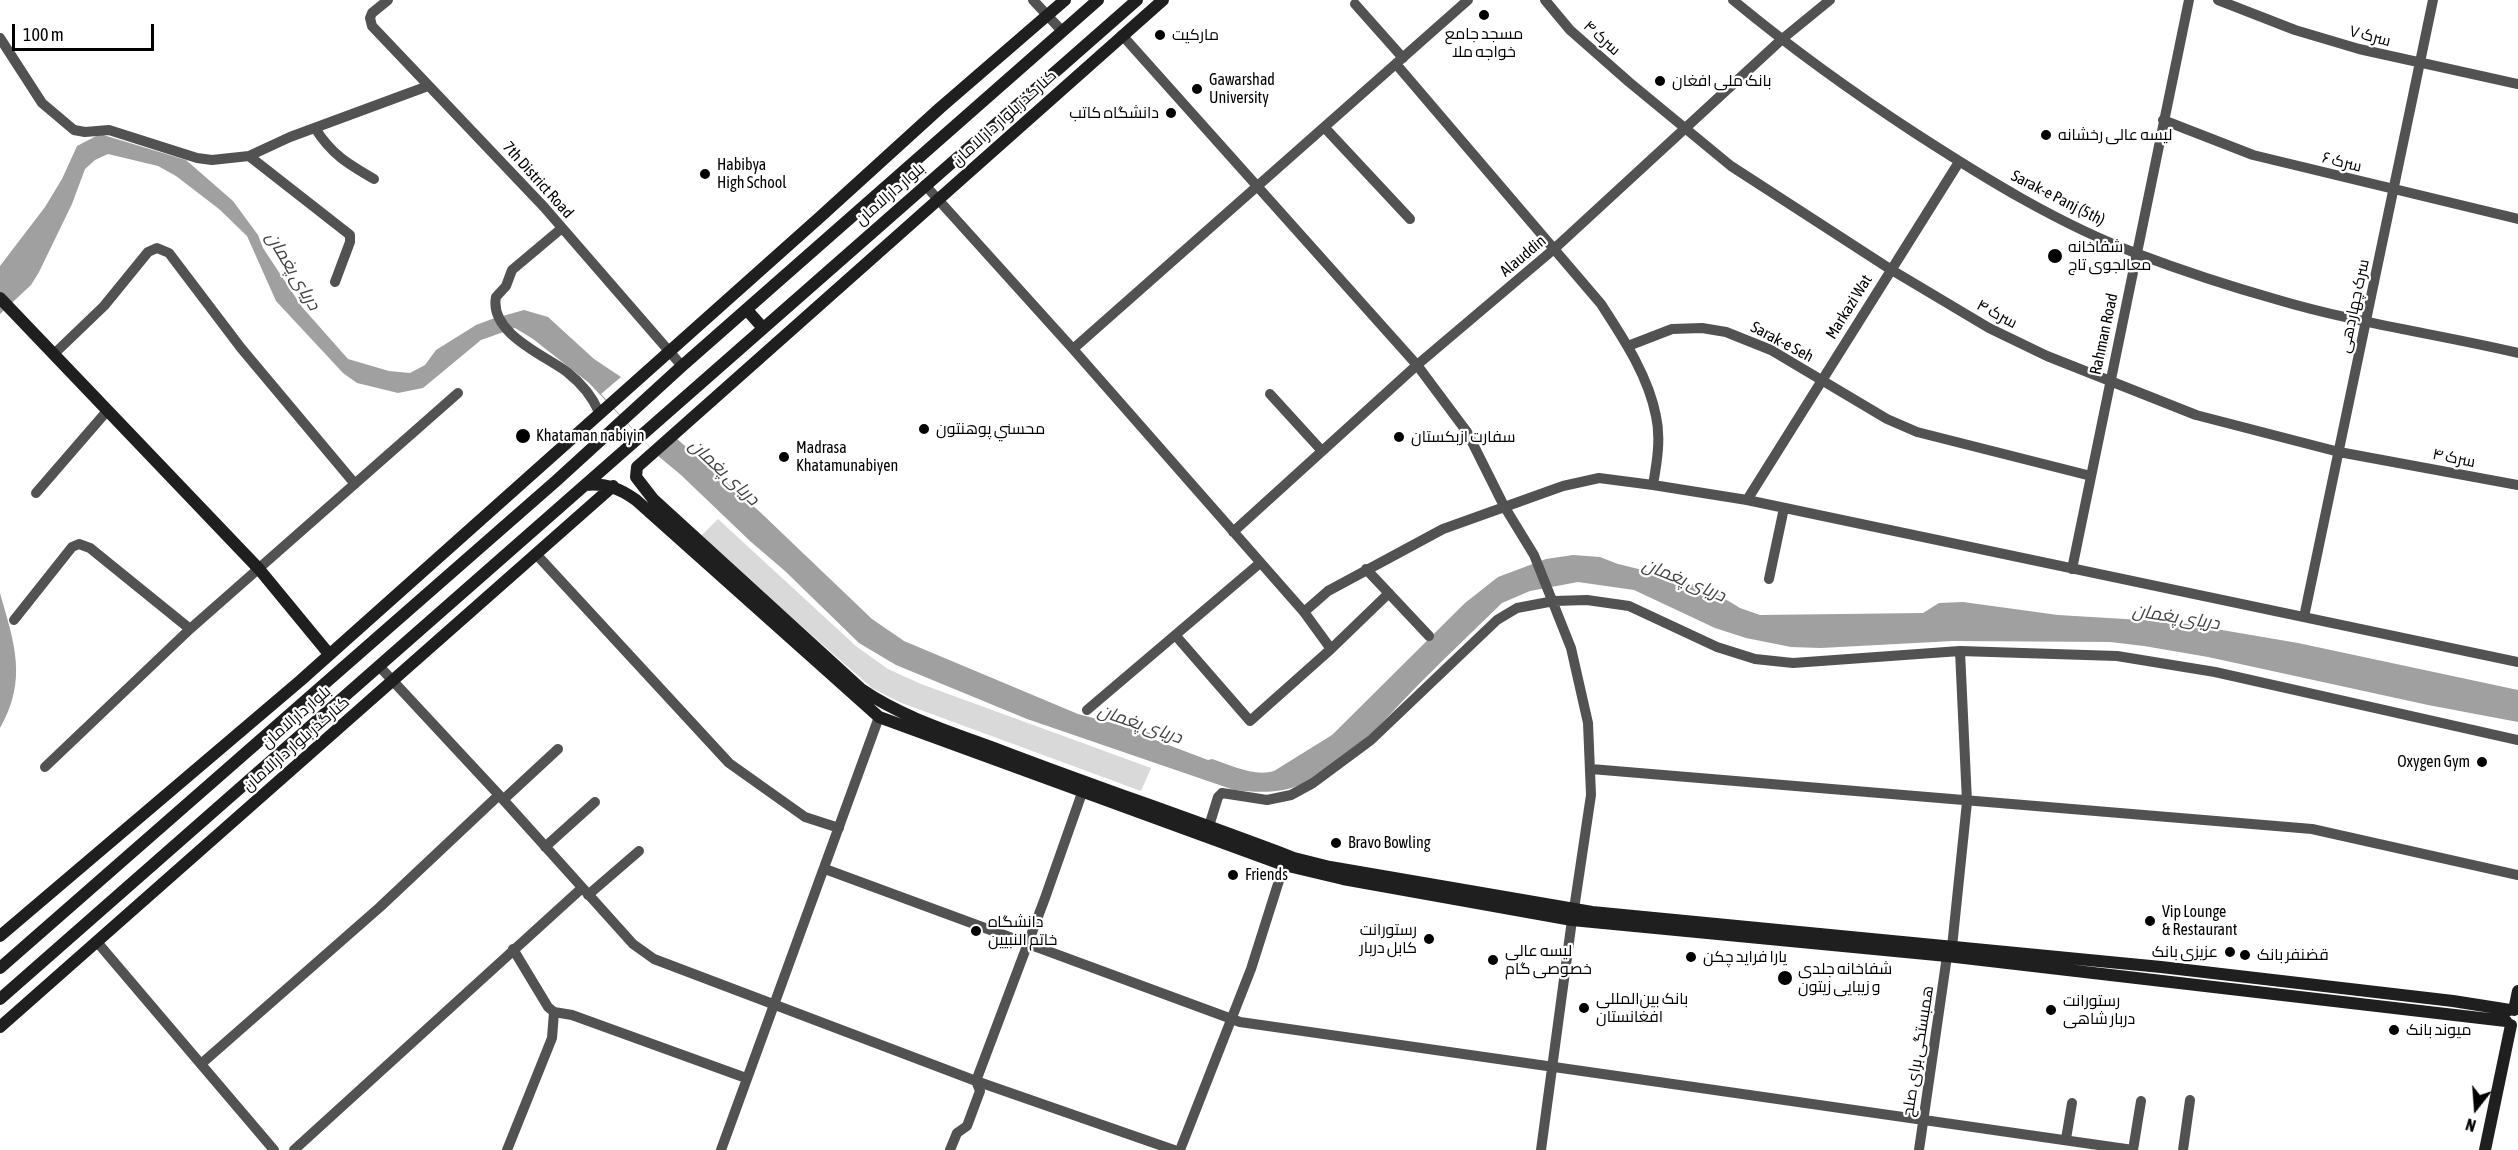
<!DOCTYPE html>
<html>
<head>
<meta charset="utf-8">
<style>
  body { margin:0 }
  #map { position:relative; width:2518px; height:1150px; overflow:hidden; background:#fff; font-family:"Asap Condensed",sans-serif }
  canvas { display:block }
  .north { position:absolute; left:2446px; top:1078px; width:60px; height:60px; -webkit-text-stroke:4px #fff; paint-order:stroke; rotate:197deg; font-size:16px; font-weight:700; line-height:24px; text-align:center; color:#000 }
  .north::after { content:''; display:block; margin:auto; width:21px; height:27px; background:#000; clip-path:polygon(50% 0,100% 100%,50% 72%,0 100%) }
  .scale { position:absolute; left:12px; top:24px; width:142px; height:27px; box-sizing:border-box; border:3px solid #000; border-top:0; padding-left:8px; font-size:18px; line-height:21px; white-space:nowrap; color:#000; -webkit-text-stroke:4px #fff; paint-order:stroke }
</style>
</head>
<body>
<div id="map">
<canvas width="2518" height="1150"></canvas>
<div class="north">N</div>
<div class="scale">100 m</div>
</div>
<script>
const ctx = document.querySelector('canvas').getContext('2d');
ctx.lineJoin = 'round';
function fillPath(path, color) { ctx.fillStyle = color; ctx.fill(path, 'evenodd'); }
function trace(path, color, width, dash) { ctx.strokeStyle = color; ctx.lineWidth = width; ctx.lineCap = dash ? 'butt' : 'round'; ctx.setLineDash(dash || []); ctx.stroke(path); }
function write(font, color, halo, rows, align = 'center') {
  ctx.font = font + ' "Asap Condensed",Cairo,sans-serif'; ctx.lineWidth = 4.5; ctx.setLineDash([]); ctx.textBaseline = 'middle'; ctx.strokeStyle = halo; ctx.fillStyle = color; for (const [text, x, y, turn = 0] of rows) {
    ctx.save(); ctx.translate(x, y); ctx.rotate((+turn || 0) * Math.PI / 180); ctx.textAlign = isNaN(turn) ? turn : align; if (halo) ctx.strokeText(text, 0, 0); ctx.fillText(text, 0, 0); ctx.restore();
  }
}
fillPath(new Path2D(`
  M718,519L857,647L888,669L921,684L1151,768L1141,791L899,702L872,688L700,537Z`), '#d9d9d9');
fillPath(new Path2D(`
  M100,134L186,160L233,201L258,235L263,248L302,307L348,359L389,371L410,373L425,365L436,350L476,325L492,319L524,310L548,317L594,359L621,377L676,438L760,512L872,619L904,641L1078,714L1150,733V738L1208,760L1212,759C1231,765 1254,777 1274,771L1332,735L1465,603L1498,577L1546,559L1573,555L1600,557L1618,564L1671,577L1712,591L1740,608L1760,615L1923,613L1939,603L1963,602L2058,615L2175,622L2298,643L2518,690V722L2428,705L2208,657L2144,646L2110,642L1953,641L1821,648L1791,647L1746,638L1715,628L1634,590L1578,582L1530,591L1502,603C1475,629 1447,656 1420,683C1383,721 1347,765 1297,786C1277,794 1255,792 1234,790L1027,719L896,665L859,643L785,571L750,541L681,475L657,455L589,383L533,339L515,328L481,340L423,388L398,393L357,383L343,373L276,301L247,236L219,209L176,176L158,166L108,154L95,160L85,169L72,204L39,272L31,285L0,314V266L45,207L62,179L77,146Z
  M0,593C14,643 28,679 0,728Z`), '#a0a0a0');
fillPath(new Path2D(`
  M621,377L676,438L657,455L601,394Z`), '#fff');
trace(new Path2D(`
  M388,0L372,13L370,18L372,26L544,207L682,366
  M1033,0L1062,31
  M1545,0L1570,30L1629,82L1731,166L1890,269L1989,328L2047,356L2196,415L2339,452L2518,485
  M1733,0C1791,48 1852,92 1915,133C1986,179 2059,224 2138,254C2183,271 2229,286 2275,299C2355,323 2437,334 2518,353
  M2218,0L2295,30L2359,49L2518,84
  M1355,4L1403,58
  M1122,35L1417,365L1467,432L1504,506L1534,555L1571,648L1588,723L1591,795L1574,909
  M0,38L42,103L74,130L85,132L109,130L197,158L212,160L249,156L290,137L428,86
  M1396,64L1601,304C1623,338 1648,375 1656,416C1661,438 1657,462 1653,485
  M2163,120L2253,155L2518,219
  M315,128C331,154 348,164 374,179
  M1325,128L1410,219
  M249,156L350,235V242L335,282
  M925,185L1073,349L1304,612L1331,649
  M562,228L512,270L506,286L496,297C489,333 544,355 567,372C581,383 592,396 599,412
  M1628,346L1672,329L1702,328L1726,332L1771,350L1887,419L1917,432L2091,476
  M1073,349L1468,0
  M55,353L104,306L148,252L157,248L169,253L241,348L355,484
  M1270,394L1322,451
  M36,493L107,411
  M1747,500L1959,162
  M1233,532L1417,365L1554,249L1781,40L1830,0
  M536,554L729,763L805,817L839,828
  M1366,569L1429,636
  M2072,569L2189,0
  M1769,579L1784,508
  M1304,612L1328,591L1443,529L1563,486L1599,478L1653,485L1747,500L2518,662
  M2304,617L2433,0
  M14,620L72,547L79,544L90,548L190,629
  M1176,636L1250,721L1331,649L1389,593
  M379,666L499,795L633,944L654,959L976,1081L1174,1150
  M1087,710L1260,563
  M45,767L190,629L458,393
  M1591,769L2312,829L2518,875
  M504,799L558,749
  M1209,826L1218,797L1222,793L1267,800L1291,795L1313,783L1371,740L1497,620L1517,608L1554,601L1587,600L1629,606L1717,647L1755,659L1793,663L1960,651L2117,656L2215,672L2518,740
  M545,847L595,802
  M825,869L1240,1022L2133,1150
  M588,895L639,851
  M97,942L274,1150
  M1952,947L1967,802L1960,651
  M513,949L548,1007L554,1012L572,1015L746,1078
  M201,1064L380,907L499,795
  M2066,1139L2072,1103
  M294,1150L582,888
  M507,1150L552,1038L554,1012
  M721,1150L879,717
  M950,1150L957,1133L967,1126L980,1091L976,1081L1045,898L1082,793
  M1180,1150L1251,969L1284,865
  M1541,1150L1572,920
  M1919,1150L1947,956
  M2133,1150L2141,1101
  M2183,1150L2190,1100`), '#525252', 10);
trace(new Path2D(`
  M1163,0L637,467L636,477L653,499L861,689C903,718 954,733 1002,751C1099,788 1197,821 1294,858L1330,867L1592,912L2161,967L2453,1001L2510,1010
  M0,298L259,569L329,654
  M747,310L763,328
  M585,485C606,483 619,488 636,500L879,717L1284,865L1343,879L1572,920L1947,956L2506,1021
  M0,936L300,681L819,218L940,108L1065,0
  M0,968L556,481L682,366L1098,0
  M0,999L1137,0
  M2514,1010L2518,991
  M0,1027L613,486
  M2485,1150L2511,1025`), '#1f1f1f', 12);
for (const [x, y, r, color] of [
  [1484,15,6,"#000"],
  [1160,35,6,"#000"],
  [1660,81,6,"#000"],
  [1197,89,6,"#000"],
  [1171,113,6,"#000"],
  [2046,135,6,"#000"],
  [705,174,6,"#000"],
  [2055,256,8,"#000"],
  [924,429,6,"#000"],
  [523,436,8,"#000"],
  [1399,437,6,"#000"],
  [784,457,6,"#000"],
  [2482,762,6,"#000"],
  [1336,843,6,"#000"],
  [1233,875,6,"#000"],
  [2150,921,6,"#000"],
  [976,931,6,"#000"],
  [1429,939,6,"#000"],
  [2230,952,6,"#000"],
  [2245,955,6,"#000"],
  [1691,957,6,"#000"],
  [1493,960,6,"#000"],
  [1785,978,8,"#000"],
  [1584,1008,6,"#000"],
  [2051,1010,6,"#000"],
  [2394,1030,6,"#000"]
]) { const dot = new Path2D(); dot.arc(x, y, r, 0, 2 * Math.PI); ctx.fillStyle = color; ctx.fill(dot); trace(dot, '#fff', 2); }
write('16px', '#000', '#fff', [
  ["مسجد جامع",1484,34,"center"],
  ["خواجه ملا",1484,52,"center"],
  ["مارکیت",1172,35],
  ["Gawarshad",1209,80],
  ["University",1209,98],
  ["بانک ملی افغان",1672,81],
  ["دانشگاه کاتب",1159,113,"right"],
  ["لیسه عالی رخشانه",2058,135],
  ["Habibya",717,165],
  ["High School",717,183],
  ["شفاخانه",2068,247],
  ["معالجوی تاج",2068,265],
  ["محسني پوهنتون",936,429],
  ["Khataman nabiyin",536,436],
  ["سفارت ازبکستان",1411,437],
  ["Madrasa",796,448],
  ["Khatamunabiyen",796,466],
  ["Oxygen Gym",2470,762,"right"],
  ["Bravo Bowling",1348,843],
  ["Friends",1245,875],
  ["Vip Lounge",2162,912],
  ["& Restaurant",2162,930],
  ["دانشگاه",988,922],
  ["خاتم النبیین",988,940],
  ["رستورانت",1417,930,"right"],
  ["کابل دربار",1417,948,"right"],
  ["لیسه عالی",1505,951],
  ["خصوصی گام",1505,969],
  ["عزیزی بانک",2218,952,"right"],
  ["قضنفر بانک",2257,955],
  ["یارا فراید چکن",1703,957],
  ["شفاخانه جلدی",1798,969],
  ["و زیبایی زیتون",1798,987],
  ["بانک بین‌المللی",1596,999],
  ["افغانستان",1596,1017],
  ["رستورانت",2063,1001],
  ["دربار شاهی",2063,1019],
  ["میوند بانک",2406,1030]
], 'left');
write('16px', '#000', '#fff', [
  ["سرک ۷",2370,36,15],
  ["سرک ۴",1602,38,42],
  ["کنارگذر بلوار دارالامان",1004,118,-42],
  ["سرک ۶",2342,162,14],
  ["7th District Road",538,180,48],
  ["بلوار دارالامان",890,194,-41],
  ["Sarak-e Panj (5th)",2058,198,27],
  ["Alauddin",1523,256,-40],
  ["سرک چهاردهی",2354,306,-78],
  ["Markazi Wat",1849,307,-58],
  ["سرک ۴",1997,314,28],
  ["Rahman Road",2104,334,-78],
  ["Sarak-e Seh",1782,342,28],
  ["سرک ۴",2454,458,11],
  ["بلوار دارالامان",296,717,-41],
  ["کنارگذر بلوار دارالامان",296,744,-41],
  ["همبستگی برای صلح",1918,1051,-81]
]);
write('italic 18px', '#414141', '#fff', [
  ["دریای پغمان",293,271,59],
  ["دریای پغمان",724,472,43],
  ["دریای پغمان",1684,580,22],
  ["دریای پغمان",2176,617,9],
  ["دریای پغمان",1140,724,19]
]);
</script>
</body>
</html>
